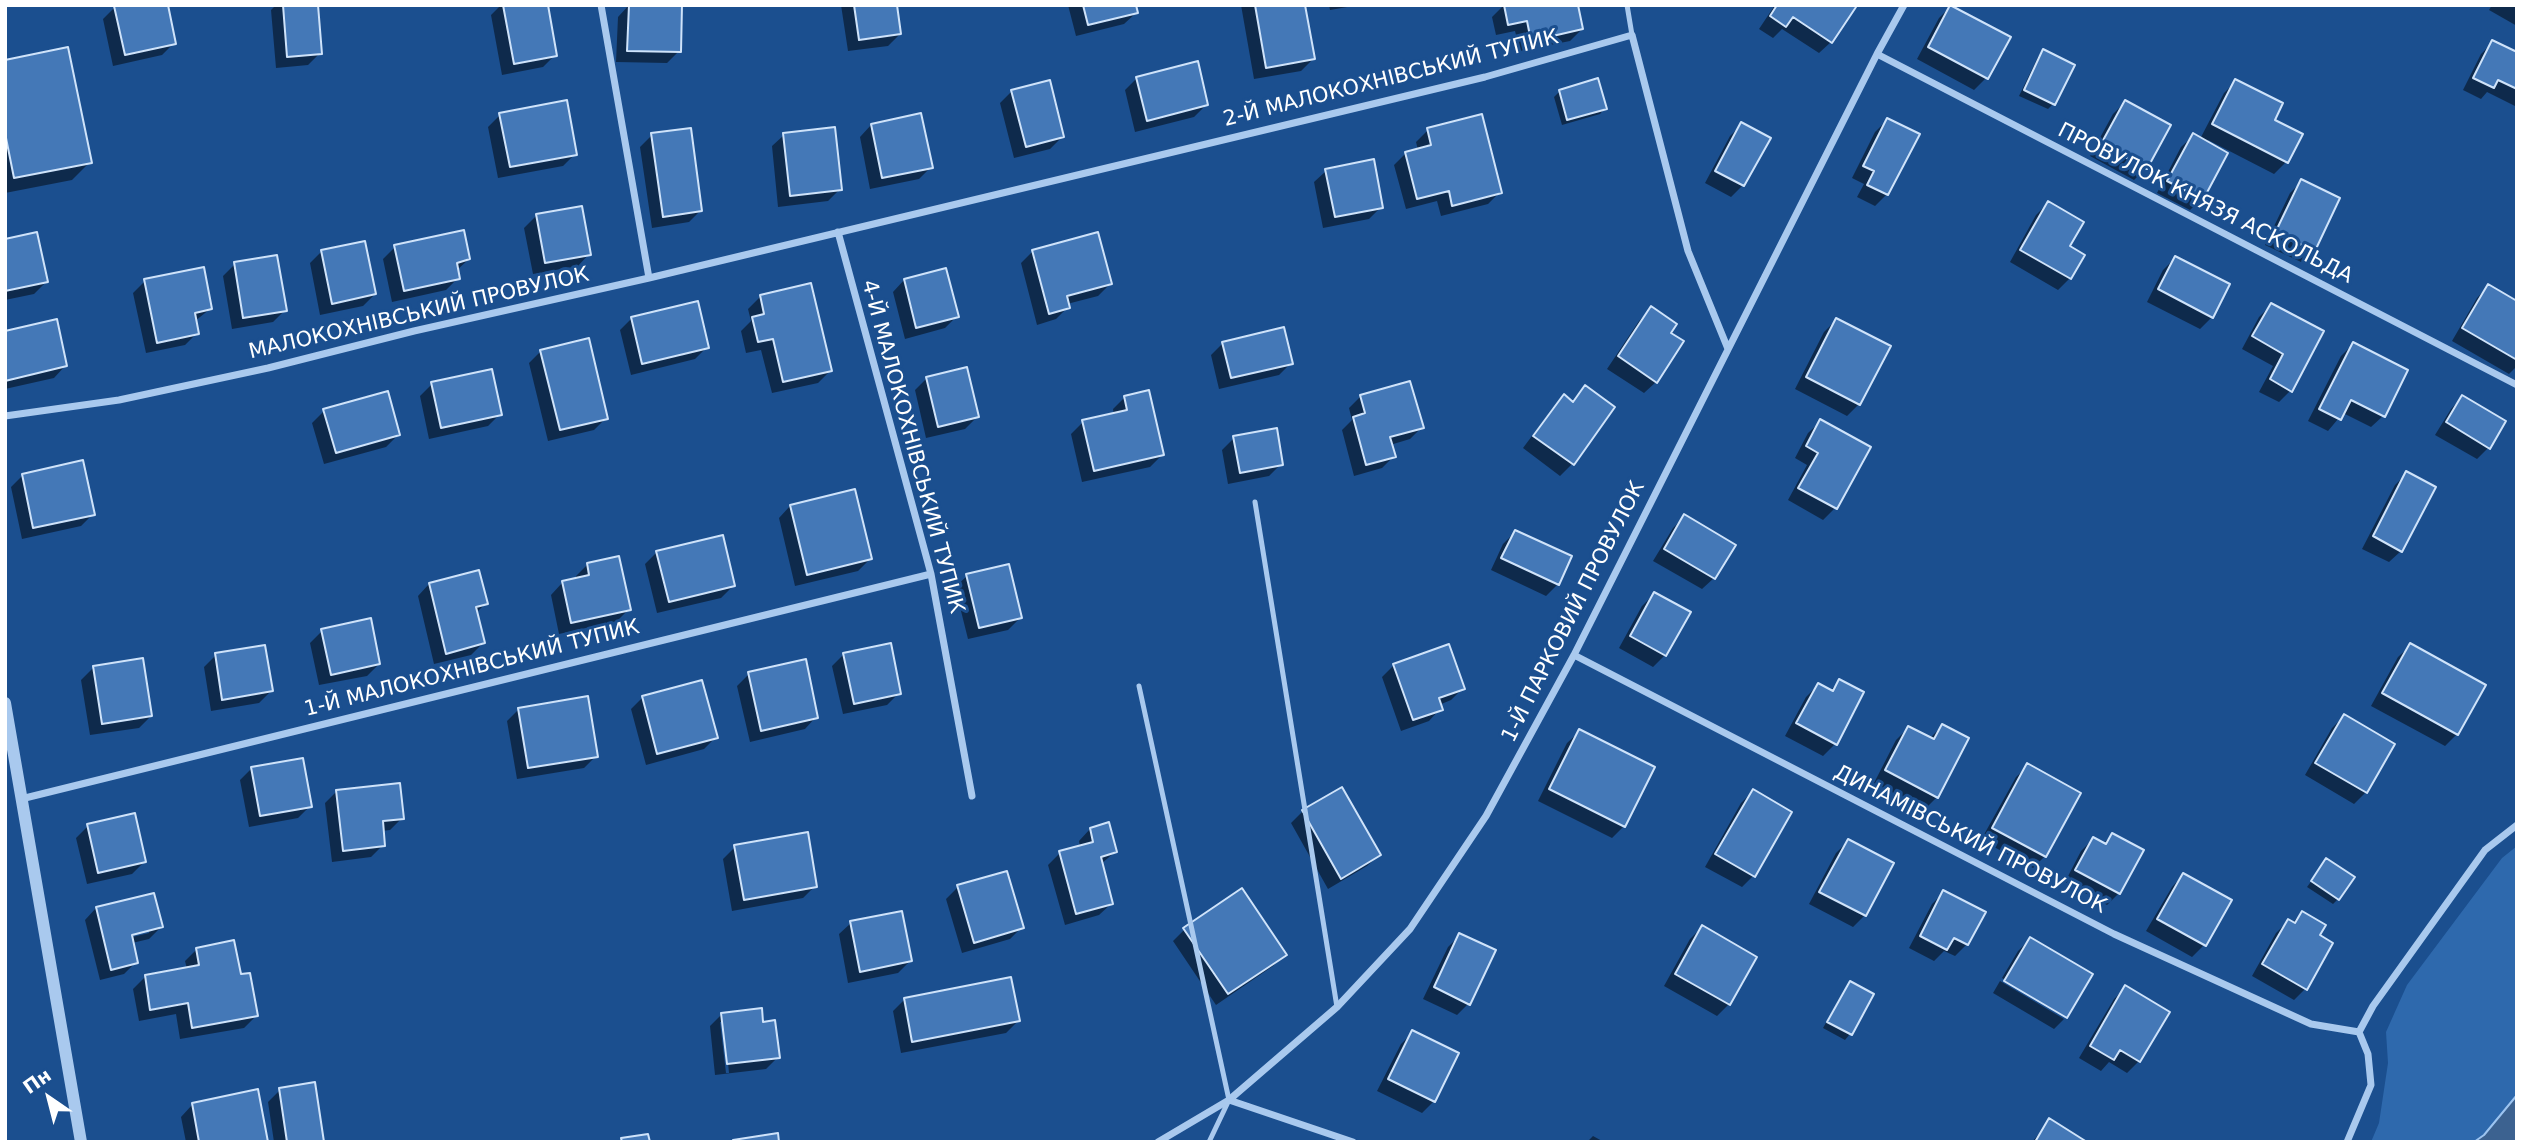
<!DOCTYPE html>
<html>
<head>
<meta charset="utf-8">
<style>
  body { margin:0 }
  #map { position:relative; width:2522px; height:1147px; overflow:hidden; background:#1b4f8f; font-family:"DejaVu Sans",sans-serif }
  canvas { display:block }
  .frame { position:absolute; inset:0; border:7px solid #fff; pointer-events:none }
  .north { position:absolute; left:14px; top:1063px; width:70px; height:70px; -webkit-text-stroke:5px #1b4f8f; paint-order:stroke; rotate:325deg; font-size:19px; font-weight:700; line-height:28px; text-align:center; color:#fff }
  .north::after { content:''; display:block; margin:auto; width:24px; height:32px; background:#fff; clip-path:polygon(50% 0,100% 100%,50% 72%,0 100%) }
</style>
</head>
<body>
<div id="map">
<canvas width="2522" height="1147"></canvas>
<div class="frame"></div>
<div class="north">Пн</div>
</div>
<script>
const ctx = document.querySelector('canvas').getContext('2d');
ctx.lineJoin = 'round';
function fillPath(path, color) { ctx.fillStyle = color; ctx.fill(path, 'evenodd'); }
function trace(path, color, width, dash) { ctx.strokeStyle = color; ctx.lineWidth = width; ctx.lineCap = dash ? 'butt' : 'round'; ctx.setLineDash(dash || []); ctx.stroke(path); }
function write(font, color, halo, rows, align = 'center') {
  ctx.font = font + ' "DejaVu Sans",sans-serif'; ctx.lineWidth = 6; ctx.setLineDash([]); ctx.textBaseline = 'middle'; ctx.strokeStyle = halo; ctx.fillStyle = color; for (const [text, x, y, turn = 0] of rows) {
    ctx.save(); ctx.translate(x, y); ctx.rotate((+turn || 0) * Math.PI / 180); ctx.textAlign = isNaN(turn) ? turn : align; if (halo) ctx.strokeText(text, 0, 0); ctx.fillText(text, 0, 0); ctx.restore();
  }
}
fillPath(new Path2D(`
  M2517,846V1095L2484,1135L2474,1142H2371L2379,1123L2388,1063L2386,1032L2407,985L2502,858Z`), '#2e69ad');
const water = new Path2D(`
  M2517,1095V1142H2474L2484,1135Z`);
fillPath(water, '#3c6290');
trace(water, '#9cc4f0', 2);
fillPath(new Path2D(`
  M124,5H166L174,43L162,55L113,66L103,19L115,7Z
  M276,5H317L320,53L308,65L276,68L271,10Z
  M501,5H546L555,55L543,67L502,75L491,15Z
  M629,5L679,51L667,63L616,62L618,17Z
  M841,5H896L900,34L888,46L848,51Z
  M1068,5H1134L1136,13L1124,24L1076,36Z
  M1241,5H1303L1313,59L1301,71L1254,79Z
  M1329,5H1359L1330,10Z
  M1504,5H1576L1582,29L1570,41L1520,51L1515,31L1496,35L1492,17Z
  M1775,5H1851L1831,42L1819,53L1782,29L1773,38L1759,29Z
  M2492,5H2517V26L2489,10Z
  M1951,6L1986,78L1974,90L1917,59L1939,18Z
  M2493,42L2517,54V107L2487,92L2481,99L2463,90L2481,54Z
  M2044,51L2053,104L2048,109L2019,96L2038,57Z
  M5,62L90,162L72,180L5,193Z
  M1137,78L1206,105L1194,117L1135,132L1125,90Z
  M2236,81L2272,121L2300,135L2286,162L2274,174L2208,140L2201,199L2190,210L2157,193L2181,147L2193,136L2200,139L2224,93Z
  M1012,91L1062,137L1050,149L1014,158L1000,103Z
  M1560,91L1605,108L1600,114L1562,125L1554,97Z
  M2125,102L2146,168L2134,180L2090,156L2113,114Z
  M500,115L575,154L563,166L498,178L488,127Z
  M1887,120V194L1875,206L1857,197L1864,184L1852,178L1875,132Z
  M1742,124L1743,185L1731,197L1705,183L1730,136Z
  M871,125L931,167L919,179L870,189L860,137Z
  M1428,130L1500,192L1488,204L1441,216L1437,201L1406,209L1394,165L1406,153L1418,150L1416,142Z
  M652,135L701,210L689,222L652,228L640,147Z
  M784,135L840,189L828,201L778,207L772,146Z
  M1326,171L1381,207L1369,219L1323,228L1314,182Z
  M2302,181L2313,250L2301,262L2265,245L2290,193Z
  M2048,203L2068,247L2070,278L2058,290L2010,262L2036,215Z
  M581,208L589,254L578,266L533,274L524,228L536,216Z
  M5,241L46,282L34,294L5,300Z
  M395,247L469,259L457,270L458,278L446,290L392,302L383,259Z
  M322,251L375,294L363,306L320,315L310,263Z
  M1033,251L1110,284L1098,296L1067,304L1068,307L1056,319L1037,325L1021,263Z
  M2175,258L2212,317L2200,329L2147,302L2163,270Z
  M235,264L285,310L273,322L232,329L223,276Z
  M904,280L957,316L945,328L905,339L893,292Z
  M145,281L210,309L195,321L197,333L185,345L146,353L133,293Z
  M2488,286L2517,303V366L2509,374L2452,341L2477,298Z
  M760,297L830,371L818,383L772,393L761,350L746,353L741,331L751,321L748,309Z
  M2271,305L2322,332L2290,391L2279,402L2259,392L2273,366L2242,349L2259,317Z
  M1651,309L1669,333L1656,382L1644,393L1607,369L1639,321Z
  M632,318L707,347L695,359L631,375L620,330Z
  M1836,320L1859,404L1847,416L1795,389L1824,332Z
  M5,332L65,366L54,378L5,389Z
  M1223,343L1291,363L1279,375L1219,389L1211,355Z
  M2353,344L2383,416L2371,427L2343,413L2328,431L2308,421L2341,356Z
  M541,351L606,418L594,430L548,441L529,363Z
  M927,378L977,417L965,429L926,438L915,390Z
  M432,384L500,414L488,426L429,439L420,396Z
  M1586,388L1613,408L1572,464L1560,476L1523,448L1552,409L1564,397L1571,403Z
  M1361,396L1422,427L1410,439L1390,445L1394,456L1382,468L1354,476L1342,430L1352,420L1349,408Z
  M1125,397L1162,455L1150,467L1082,482L1071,434L1083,422L1114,415L1113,409Z
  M2462,397L2489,447L2477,459L2435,435L2451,409Z
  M324,411L398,435L386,447L324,464L312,423Z
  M1820,422L1868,447L1835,508L1823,520L1788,500L1807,465L1795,458L1808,433Z
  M1234,438L1281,464L1269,476L1228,484L1222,450Z
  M2407,473L2401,551L2389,562L2362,549L2395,485Z
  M23,475L93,514L81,526L22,539L11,487Z
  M790,506L870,559L858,571L795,586L779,518Z
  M1685,516L1714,578L1702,589L1653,561L1673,528Z
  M1515,532L1558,584L1546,596L1491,570L1503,544Z
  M657,552L733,586L721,598L657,613L645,564Z
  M588,564L629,609L617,621L559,634L551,595L562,583L576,580V576Z
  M967,576L1020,618L1008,630L968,639L955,587Z
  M429,584L486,603L476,613L483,643L471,655L434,664L418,596Z
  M1654,594L1665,655L1653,667L1619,648L1642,606Z
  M322,631L379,664L367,676L319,685L310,643Z
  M2410,646L2457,734L2445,746L2371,706L2398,657Z
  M844,654L899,693L887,705L843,714L832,666Z
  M216,655L271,691L259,703L211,711L204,667Z
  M1394,665L1463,688L1451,700L1439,705L1440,709L1429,721L1401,731L1382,677Z
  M93,668L151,716L139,728L90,735L81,680Z
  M749,674L816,717L805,729L750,742L737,686Z
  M1840,681L1835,744L1823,756L1785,736L1806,697L1818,685L1830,691Z
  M643,697L716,737L704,749L646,765L631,709Z
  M519,709L596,756L584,768L517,779L507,721Z
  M2344,716L2366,792L2354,804L2305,775L2332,728Z
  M1942,726L1937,797L1925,809L1874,783L1896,740L1908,728L1930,738Z
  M1579,732L1624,826L1612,838L1538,801L1567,743Z
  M2028,766L2045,856L2033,868L1981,840L2016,777Z
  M252,768L310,806L298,818L249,827L240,780Z
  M337,791L402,818L390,830L382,831L383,845L371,857L332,862L325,803Z
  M1753,791V876L1742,887L1705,867L1741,803Z
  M1303,811L1379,855L1367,866L1328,889L1291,823Z
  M88,826L144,862L132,874L87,884L76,838Z
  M1090,829L1115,852L1101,864L1111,904L1099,915L1065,925L1048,865L1060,853L1080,847L1079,841Z
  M2112,835L2142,851L2119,893L2107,905L2065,882L2081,851L2093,839L2103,844Z
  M1848,841L1892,864L1865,915L1853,927L1809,904L1836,853Z
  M735,847L815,886L803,898L732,911L723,859Z
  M2327,860L2338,899L2333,904L2307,887Z
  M2183,875L2204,945L2192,957L2146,931L2172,887Z
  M958,887L1022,927L1010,939L962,953L946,899Z
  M1944,892L1967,944L1955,956L1944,951L1934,961L1909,948L1932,904Z
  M96,908L161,927L149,939L132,943L136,962L124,974L100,980L85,920ZM149,929V933L124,939L123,936Z
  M2302,913L2305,989L2294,1000L2252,976L2276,933L2288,921L2292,923Z
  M851,923L910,961L898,973L848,983L839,934Z
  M1702,927L1729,1004L1717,1016L1664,986L1690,939Z
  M1185,929L1285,954L1273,966L1216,1005L1173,941Z
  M1460,935L1469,1003L1457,1015L1423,999L1448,947Z
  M2030,939L2091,975L2065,1018V1015L2002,978L2018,951Z
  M197,949L239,976L256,1016L244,1028L180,1039L176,1014L139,1021L133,989L145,977L187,969L185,961Z
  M2000,981L2064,1019L2054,1029L1993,993Z
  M1851,983L1872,995L1850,1034L1845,1040L1823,1028L1845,989Z
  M2125,988L2167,1012L2139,1061L2127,1073L2109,1062L2101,1071L2079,1058L2114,999Z
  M905,999L1018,1021L1006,1033L901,1053L893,1011Z
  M722,1014L762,1024L778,1057L766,1069L715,1075L710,1026ZM720,1022H724L729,1073H726Z
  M1413,1032L1434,1101L1422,1113L1377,1091L1401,1044Z
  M280,1090L322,1142H274L268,1102Z
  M192,1105L267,1142H186L181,1117Z
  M2050,1121L2084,1142H2032Z
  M1593,1136L1604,1142H1587Z`), '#0007');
const building = new Path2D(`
  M168,5L176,44L125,55L114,6Z
  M283,5H318L322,54L287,57Z
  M503,5H548L557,56L514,64Z
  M629,5H682L681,52L627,51Z
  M854,5H897L901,34L859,40Z
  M1083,5H1136L1138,13L1088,25Z
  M1255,5H1305L1315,59L1266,68Z
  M1504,5H1578L1583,29L1531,41L1527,21L1508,25Z
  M1777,5H1854L1856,7L1832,43L1793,17L1786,27L1770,16Z
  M1950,5L2011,37L1988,79L1928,47Z
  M2492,40L2517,52V89L2498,80L2494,88L2473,78Z
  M68,47L92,163L14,178L5,133V60Z
  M2043,49L2075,65L2055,105L2024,90Z
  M1198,61L1208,105L1147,121L1136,77Z
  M1598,78L1607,109L1567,120L1559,90Z
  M2235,79L2283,103L2275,120L2303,134L2288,163L2212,124Z
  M1050,80L1064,137L1026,147L1011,90Z
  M567,100L577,155L510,167L499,113Z
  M2125,100L2171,125L2147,169L2101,144Z
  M921,113L933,168L882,178L871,124Z
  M1482,114L1502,193L1452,206L1449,191L1417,199L1405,152L1431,145L1427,128Z
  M1887,118L1920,134L1888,195L1867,185L1874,171L1863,166Z
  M1741,122L1771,138L1744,186L1715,171Z
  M835,127L842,190L790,196L783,133Z
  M691,128L702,211L663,217L651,133Z
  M2193,133L2228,153L2203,200L2167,181Z
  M1374,159L1383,208L1335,217L1325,169Z
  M2301,179L2340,198L2315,251L2275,233Z
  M2048,201L2084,222L2070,246L2085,255L2071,279L2020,250Z
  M582,206L591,255L545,263L536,214Z
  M464,230L470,259L457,263L460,279L404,291L394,245Z
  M37,232L48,282L5,291V239Z
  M1098,232L1112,284L1067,296L1070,308L1049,314L1032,250Z
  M365,241L376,294L332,304L321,250Z
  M277,255L287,311L243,318L234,262Z
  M2175,256L2230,284L2213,318L2158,289Z
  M204,267L212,309L195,313L199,334L157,343L144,279Z
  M946,268L959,317L916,328L904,279Z
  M811,283L832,371L783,382L773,339L758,342L752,317L764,314L760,295Z
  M2488,284L2517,301V360L2462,328Z
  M698,301L709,348L642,364L631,317Z
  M2271,303L2324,331L2292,392L2270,379L2283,354L2252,336Z
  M1651,306L1677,324L1671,333L1684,341L1657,383L1618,356Z
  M1836,318L1891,346L1860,405L1806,377Z
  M57,319L67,366L5,381V331Z
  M1284,327L1293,364L1231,378L1222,342Z
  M589,338L608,419L560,430L540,350Z
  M2353,342L2408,370L2385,417L2351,400L2341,420L2319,409Z
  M967,367L979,417L938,427L926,377Z
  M492,369L502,415L441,428L431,382Z
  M1410,381L1424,428L1390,437L1396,457L1366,465L1353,417L1365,413L1360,395Z
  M1585,385L1615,407L1574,465L1533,436L1564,394L1573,402Z
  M1149,390L1164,455L1094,471L1082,420L1127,410L1124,396Z
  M388,391L400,435L336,453L323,409Z
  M2462,395L2506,421L2490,449L2446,422Z
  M1820,419L1871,447L1837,509L1798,488L1818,453L1806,446Z
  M1277,428L1283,465L1240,473L1233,436Z
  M83,460L95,515L33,528L22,474Z
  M2406,471L2436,487L2402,552L2373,536Z
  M855,489L872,559L807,575L790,505Z
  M1684,514L1736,545L1715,579L1664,549Z
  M1515,530L1572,556L1559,585L1501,558Z
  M723,535L735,586L669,602L656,551Z
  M619,556L631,610L571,623L562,581L589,575L587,563Z
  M1009,564L1022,618L979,628L966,574Z
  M479,570L488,604L476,607L485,643L446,654L429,583Z
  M1654,592L1691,612L1666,656L1630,636Z
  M371,618L380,664L331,675L321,629Z
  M891,643L901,694L854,704L843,653Z
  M2410,643L2486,685L2458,735L2382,693Z
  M1449,644L1465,689L1439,698L1443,710L1413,720L1393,664Z
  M265,645L273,691L222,700L215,653Z
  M143,658L152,716L102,724L93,666Z
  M806,659L818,718L761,731L748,672Z
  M1839,679L1864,692L1837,745L1796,723L1818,683L1833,691Z
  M702,680L718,738L657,754L642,696Z
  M588,696L598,757L528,768L518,708Z
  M2344,714L2395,744L2367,793L2315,763Z
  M1942,724L1969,738L1938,798L1885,770L1908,726L1934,739Z
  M1579,729L1655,767L1625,827L1549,789Z
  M303,758L312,807L260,816L251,767Z
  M2027,763L2081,793L2046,857L1992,828Z
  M400,783L404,819L383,821L385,846L343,851L336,790Z
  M1342,787L1381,855L1341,879L1302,810Z
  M1753,789L1792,812L1755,877L1715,854Z
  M135,813L146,862L98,873L87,824Z
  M1109,822L1117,852L1101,857L1113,904L1076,914L1059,851L1093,842L1090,828Z
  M808,832L817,887L744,900L734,845Z
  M2112,833L2144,850L2120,894L2075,870L2093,837L2106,844Z
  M1848,839L1894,863L1866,916L1819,892Z
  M2326,858L2355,877L2339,900L2311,881Z
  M1007,871L1024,928L974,943L957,885Z
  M2183,873L2232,900L2206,946L2157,919Z
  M1242,888L1287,955L1228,994L1183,928Z
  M1943,890L1986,912L1968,945L1954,938L1947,950L1920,936Z
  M154,893L163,927L132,935L138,963L111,970L96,907Z
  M902,911L912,961L860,972L850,921Z
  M2302,911L2326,925L2320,935L2333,943L2307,990L2262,964L2288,919L2295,923Z
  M1702,925L1757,957L1730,1005L1675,974Z
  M1459,933L1496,950L1470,1005L1434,987Z
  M2030,937L2093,974L2067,1018L2004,981Z
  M234,940L241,974L250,973L258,1016L192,1028L188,1003L150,1010L145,975L199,965L196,948Z
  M1011,977L1020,1021L912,1042L904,998Z
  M1850,981L1874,994L1852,1035L1827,1022Z
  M2125,985L2170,1012L2140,1062L2120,1050L2114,1060L2090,1046Z
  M762,1008L763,1022L775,1020L780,1058L727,1064L721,1013Z
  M1412,1030L1459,1053L1435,1102L1388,1079Z
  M315,1082L324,1142H287L279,1088Z
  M258,1089L268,1142H199L192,1103Z
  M2049,1118L2087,1142H2035Z
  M778,1133L779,1142H733V1140Z
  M648,1134L650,1142H622L621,1138Z`);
fillPath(building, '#4478b7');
trace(building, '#cfe3fa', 2);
trace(new Path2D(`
  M1627,5L1632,35
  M1255,502L1337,1007
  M1139,686L1229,1100L1209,1142`), '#a9c9ee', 5);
trace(new Path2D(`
  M601,5L649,278
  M1877,54L2517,385
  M838,232L931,574L972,796
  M5,416L119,400L268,368L414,331L649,278L1485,77L1632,35L1688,251L1728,349
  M1574,655L2114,934L2311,1024L2359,1032
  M21,799L931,574
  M1229,1100L1353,1142
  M1158,1142L1229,1100L1337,1007L1410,929L1486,816L1574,655L1877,54L1904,5
  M2347,1142L2371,1085L2368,1054L2359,1032L2373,1006L2485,850L2517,825`), '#a9c9ee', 7);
trace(new Path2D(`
  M5,703L81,1142`), '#a9c9ee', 12);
write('21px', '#fff', '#1b4f8f', [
  ["2-Й МАЛОКОХНІВСЬКИЙ ТУПИК",1391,79,-14],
  ["ПРОВУЛОК КНЯЗЯ АСКОЛЬДА",2205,204,27],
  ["МАЛОКОХНІВСЬКИЙ ПРОВУЛОК",419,314,-13],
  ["4-Й МАЛОКОХНІВСЬКИЙ ТУПИК",912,447,75],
  ["1-Й ПАРКОВИЙ ПРОВУЛОК",1574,612,-63],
  ["1-Й МАЛОКОХНІВСЬКИЙ ТУПИК",472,669,-14],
  ["ДИНАМІВСЬКИЙ ПРОВУЛОК",1970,840,27]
]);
</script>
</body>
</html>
